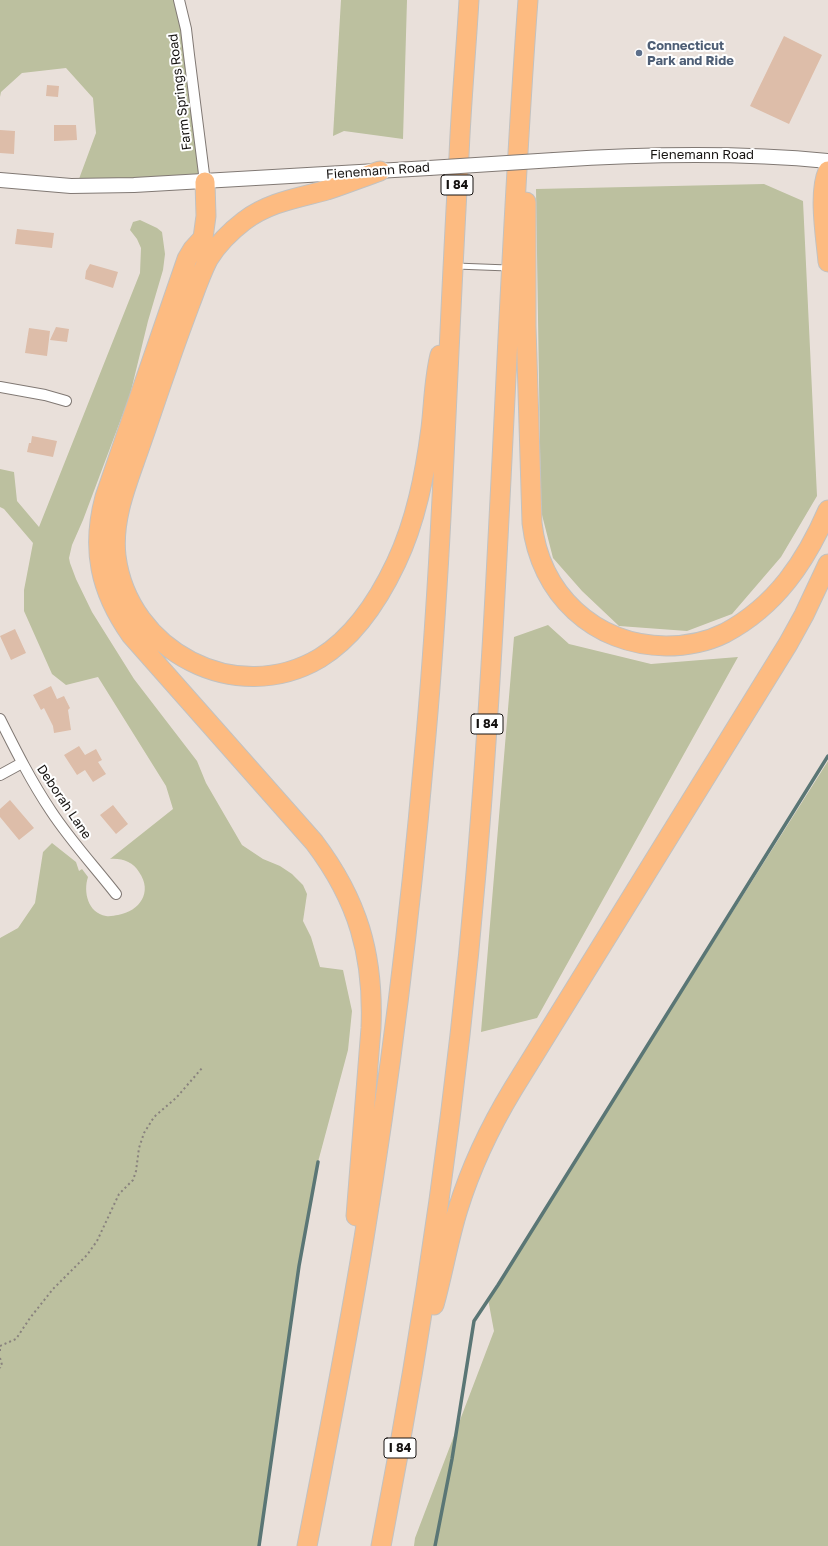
<!DOCTYPE html>
<html>
<head>
<meta charset="utf-8">
<style>
  body { margin:0 }
  canvas { display:block; background:#e9e0da }
</style>
</head>
<body>
<canvas width="828" height="1546"></canvas>
<script>
const ctx = document.querySelector('canvas').getContext('2d');
ctx.lineJoin = 'round';
function fillPath(path, color) { ctx.fillStyle = color; ctx.fill(path, 'evenodd'); }
function trace(path, color, width, dash) { ctx.strokeStyle = color; ctx.lineWidth = width; ctx.lineCap = dash ? 'butt' : 'round'; ctx.setLineDash(dash || []); ctx.stroke(path); }
function write(font, color, halo, rows, align = 'center') {
  ctx.font = font + ' "Golos Text",sans-serif'; ctx.lineWidth = 4; ctx.setLineDash([]); ctx.textBaseline = 'middle'; ctx.strokeStyle = halo; ctx.fillStyle = color; for (const [text, x, y, turn = 0] of rows) {
    ctx.save(); ctx.translate(x, y); ctx.rotate((+turn || 0) * Math.PI / 180); ctx.textAlign = isNaN(turn) ? turn : align; if (halo) ctx.strokeText(text, 0, 0); ctx.fillText(text, 0, 0); ctx.restore();
  }
}
fillPath(new Path2D(`
  M0,0H177L205,182L76,187L96,133L93,98L66,68L22,73L1,92L0,97Z
  M341,0H407L403,139L344,131L333,136Z
  M764,184L803,201L817,496L781,557L732,614L687,631L619,626L582,591L553,558L541,511L536,189Z
  M140,220L157,228L162,232L165,254L163,270L148,321L130,395L83,520L72,545L69,558L70,563L76,579L92,612L134,679L197,761L206,783L242,845L263,859L280,866L292,874L303,885L307,894L303,921L311,937L320,967L343,970L352,1011L348,1050L318,1162L299,1266L259,1546H0V938L18,928L35,903L43,852L52,843L76,862L79,871L82,869L88,877C83,892 88,913 106,916C110,917 115,915 118,915C140,911 153,892 139,872C133,862 122,858 110,859L173,809L166,786L98,677L66,685L52,674L24,611V590L33,543L4,509L0,507V469L14,472L17,501L39,527L140,273L141,248L137,239L130,230L133,222Z
  M548,625L569,644L651,664L738,657L537,1018L481,1032L514,637Z
  M828,761V1546H414L415,1538L494,1331L488,1299Z`), '#bcc09f');
trace(new Path2D(`
  M259,1546L299,1266L318,1162
  M435,1546L452,1459L474,1321L498,1285L828,756`), '#5a7675', 3.5);
fillPath(new Path2D(`
  M784,36L822,55L789,124L750,106Z
  M47,85L59,86L58,97L46,96Z
  M54,125H76L77,140L54,141Z
  M0,130L15,131L14,154L0,153Z
  M17,229L54,233L52,248L15,244Z
  M90,264L118,272L113,288L85,279L86,271Z
  M56,327L69,329L67,342L50,340Z
  M29,328L50,331L47,356L25,353Z
  M32,436L57,441L53,457L27,452L29,443H31Z
  M15,629L26,653L11,660L0,636Z
  M51,686L57,699L64,696L70,708L68,710L71,730L54,733L53,726L44,708L41,710L33,695Z
  M79,746L85,755L96,749L102,760L98,762L106,774L93,782L85,770L77,775L64,755Z
  M10,800L34,828L19,840L0,817V809Z
  M113,805L128,824L116,834L100,815Z`), '#ddbda9');
const service = new Path2D(`
  M456,266L508,268`);
const minor = new Path2D(`
  M179,0L186,29L189,55L205,182
  M0,387L45,395L66,401
  M0,719C16,751 31,781 51,811C70,840 94,866 116,894
  M0,775L22,763`);
const secondary = new Path2D(`
  M554,160C646,154 736,152 828,161
  M0,180L71,186L134,185L429,168`);
const motorway = new Path2D(`
  M380,171C363,177 345,184 327,190C298,198 269,202 244,221C231,231 218,244 209,258C204,267 200,278 196,288C186,315 176,341 167,368C157,396 148,424 138,452C126,486 112,520 116,556C128,651 236,708 320,658C354,637 379,599 396,563C416,521 425,474 431,428C434,403 434,379 440,355
  M828,171C818,193 826,238 828,262
  M205,182L206,216L203,238L206,250
  M526,202V326L532,523C540,594 594,645 666,646C686,646 707,642 725,633C776,606 806,561 828,510
  M203,238L193,249L187,259L105,497C91,549 100,591 131,635L314,842C358,900 374,955 371,1028L356,1216
  M434,1305C443,1273 448,1241 458,1209C471,1167 490,1127 513,1089L788,644L804,615L828,564
  M307,1546C327,1444 347,1341 364,1238C390,1079 410,918 424,757C443,557 447,356 459,156C461,104 466,52 469,0
  M381,1546C424,1324 457,1099 476,873C501,583 506,291 528,0`);
trace(service, '#817974', 7);
trace(minor, '#817974', 12);
trace(secondary, '#817974', 16);
trace(motorway, '#c2c2c1', 21);
trace(new Path2D(`
  M0,1351V1346L16,1339L30,1318L53,1289L87,1255L97,1241L119,1194L133,1180L136,1171L139,1148L144,1133L154,1117L176,1098L203,1067
  M0,1358L2,1365L0,1368`), '#89827e', 2, [2, 3]);
trace(service, '#fff', 5);
trace(minor, '#fff', 10);
trace(secondary, '#fff', 14);
trace(motorway, '#fdbb81', 19);
const secondaryBridge = new Path2D(`
  M429,168L554,160`);
trace(secondaryBridge, '#817974', 16, []);
trace(secondaryBridge, '#fff', 14);
for (const [x, y, r, color] of [
  [639,53,4,"#5c6f8a"]
]) { const dot = new Path2D(); dot.arc(x, y, r, 0, 2 * Math.PI); ctx.fillStyle = color; ctx.fill(dot); trace(dot, '#fff', 1.5); }
for (const [x, y, w] of [
  [457,185,32],
  [487,724,32],
  [400,1448,32]
]) { const box = new Path2D(); box.roundRect(x - w / 2, y - 10, w, 20, 3); ctx.fillStyle = '#fff'; ctx.fill(box); trace(box, '#161311', 1); }
write('bold 12px', '#161311', null, [
  ["I 84",457,185],
  ["I 84",487,724],
  ["I 84",400,1448]
]);
write('bold 13px', '#4e5e75', '#fff', [
  ["Connecticut",647,46],
  ["Park and Ride",647,61]
], 'left');
write('13px', '#161311', '#fff', [
  ["Farm Springs Road",180,92,-97],
  ["Fienemann Road",702,155],
  ["Fienemann Road",378,171,-4],
  ["Deborah Lane",64,802,56]
]);
</script>
</body>
</html>
